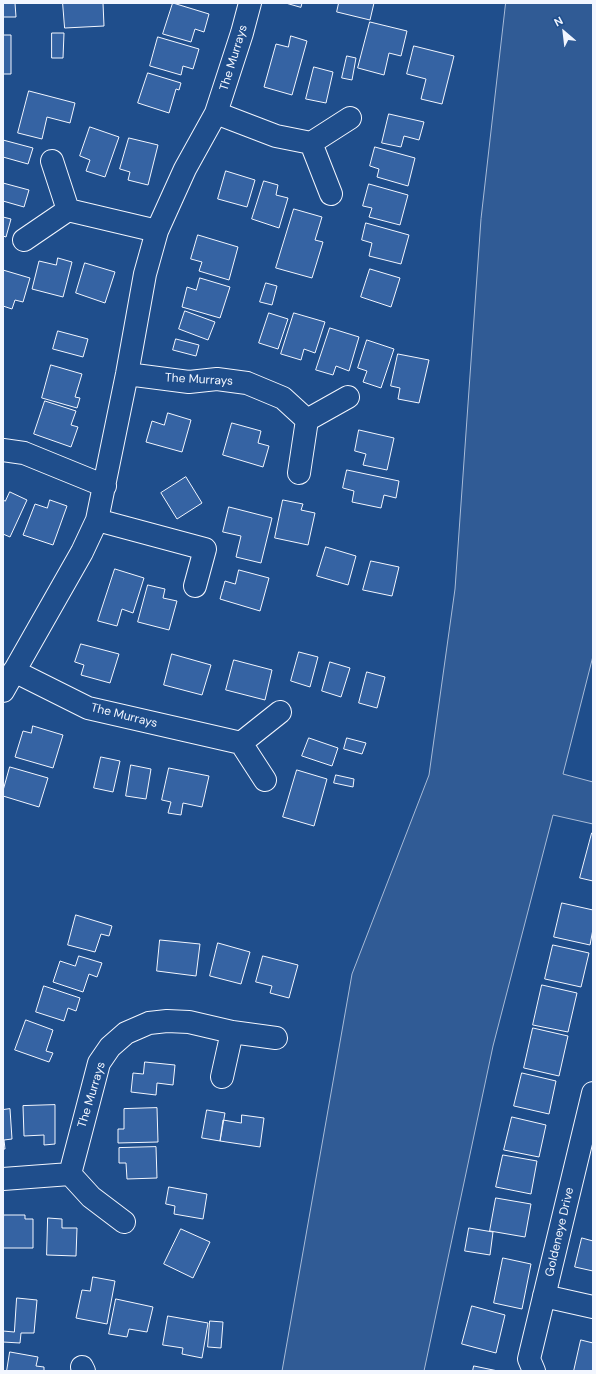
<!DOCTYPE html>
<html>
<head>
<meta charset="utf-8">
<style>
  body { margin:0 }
  #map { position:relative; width:596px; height:1374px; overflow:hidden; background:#1f4e8c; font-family:"DM Sans",sans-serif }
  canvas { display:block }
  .frame { position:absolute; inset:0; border:4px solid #f2f6ff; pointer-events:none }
  .north { position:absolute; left:544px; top:12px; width:40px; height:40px; -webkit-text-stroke:3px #1f4e8c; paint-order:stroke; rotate:332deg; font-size:11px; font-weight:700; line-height:16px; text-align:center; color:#f2f6ff }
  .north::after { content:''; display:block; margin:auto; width:14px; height:18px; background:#f2f6ff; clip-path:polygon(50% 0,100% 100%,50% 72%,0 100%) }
</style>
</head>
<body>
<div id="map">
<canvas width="596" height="1374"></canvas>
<div class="frame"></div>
<div class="north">N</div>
</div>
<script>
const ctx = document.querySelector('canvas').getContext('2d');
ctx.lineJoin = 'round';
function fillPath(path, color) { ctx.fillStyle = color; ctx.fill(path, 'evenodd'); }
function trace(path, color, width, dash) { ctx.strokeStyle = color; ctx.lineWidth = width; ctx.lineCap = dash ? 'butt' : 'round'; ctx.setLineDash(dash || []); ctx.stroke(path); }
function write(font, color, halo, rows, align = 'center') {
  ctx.font = font + ' "DM Sans",sans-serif'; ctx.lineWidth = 3; ctx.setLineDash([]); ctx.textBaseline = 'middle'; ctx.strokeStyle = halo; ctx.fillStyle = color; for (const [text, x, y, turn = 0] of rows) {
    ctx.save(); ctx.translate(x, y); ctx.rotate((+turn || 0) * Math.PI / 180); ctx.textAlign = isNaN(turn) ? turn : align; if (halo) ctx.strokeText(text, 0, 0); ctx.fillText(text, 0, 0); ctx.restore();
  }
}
const built = new Path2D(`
  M506,3H593V656L563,774L593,782V824L553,815L493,1046L424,1371H282L352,974L429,775L455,589L481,219Z`);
fillPath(built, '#305b95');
trace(built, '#a8bbd7', 1);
const building = new Path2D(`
  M3,3H15L16,17H3Z
  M63,3H103L104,26L65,28Z
  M173,3L209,14L204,32L195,29L191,42L163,34Z
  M286,3H302L301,7Z
  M339,3H374L370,20L337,12Z
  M370,22L407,31L401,56L389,53L384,75L358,68Z
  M52,33H64L63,58H52Z
  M3,35H11V74H3Z
  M291,36L307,41L292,95L264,87L276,44L288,47Z
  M158,37L199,49L193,69L183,66L181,75L150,66Z
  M414,46L454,56L442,104L421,99L426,79L407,74Z
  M347,56L356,58L352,80L342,78Z
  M314,67L333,72L326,103L306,99Z
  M148,73L181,83L179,90L176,89L169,113L138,103Z
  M29,91L75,103L70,123L47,117L42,139L18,133Z
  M389,114L424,122L419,140L404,136L401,147L382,143Z
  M90,127L119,137L105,177L86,171L90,160L80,156Z
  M129,138L158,145L148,185L128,180L130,172L120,169Z
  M3,140L33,148L28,164L3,157Z
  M375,147L415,158L408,186L377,177L379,169L370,166Z
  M226,171L255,180L247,207L218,199Z
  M264,181L278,185L276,195L288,198L279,228L252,219Z
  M3,183L29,190L24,207L3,201Z
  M369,184L408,195L400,225L369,217L372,208L363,206Z
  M294,209L322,217L315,240L323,242L312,278L276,268Z
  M3,217L11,219L6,237L3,236Z
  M366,223L409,235L401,264L369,256L372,243L362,240Z
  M198,235L238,247L229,280L199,271L202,262L191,259Z
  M58,258L72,262L63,297L32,289L39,261L56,265Z
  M85,263L115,272L105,303L76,293Z
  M370,269L400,278L391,307L361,297Z
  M3,270L30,278L23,302L15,300L12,309L3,306Z
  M200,278L230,287L220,318L182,307L187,287L196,290Z
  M266,283L277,286L272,305L260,302Z
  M185,311L215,322L208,340L179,329Z
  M269,313L288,319L278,349L259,343Z
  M294,313L325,322L315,353L304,349L301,360L281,354Z
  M330,328L359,337L349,371L336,366L333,375L316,370Z
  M58,331L88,339L83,357L53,349Z
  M176,339L199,345L196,356L173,350Z
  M367,340L394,349L381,388L363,382L367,371L358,368Z
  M398,354L429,360L419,403L398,399L400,388L391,386Z
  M51,365L82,374L75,397L80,398L77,408L42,398Z
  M45,401L76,411L71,425L78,427L71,447L34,434Z
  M168,413L191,420L182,452L146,442L152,421L164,425Z
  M232,423L261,431L258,443L269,446L263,467L223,455Z
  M359,430L394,438L387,470L363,465L366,454L355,451Z
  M347,470L399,481L396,498L384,495L381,508L352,502L354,491L343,488Z
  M186,477L202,503L177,519L161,493Z
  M10,492L27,500L10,537L3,534V500L5,501Z
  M50,500L67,506L53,545L23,535L35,504L47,508Z
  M283,500L303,504L301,510L315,513L308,545L275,538Z
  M229,507L272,518L261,563L236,557L241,536L223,532Z
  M326,547L356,556L348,585L317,576Z
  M371,561L399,567L392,596L363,590Z
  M115,569L144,578L133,613L122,609L117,626L98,621Z
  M239,570L269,578L260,611L220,599L225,581L235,584Z
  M148,585L165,589L163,598L177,601L169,630L138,622Z
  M81,644L119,654L110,683L81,675L84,665L75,662Z
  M299,652L318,657L310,687L291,681Z
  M172,654L211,665L202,695L164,685Z
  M234,660L272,670L265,700L226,690Z
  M330,662L350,668L341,697L322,691Z
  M367,672L385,677L377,708L359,703Z
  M33,726L63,735L53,768L15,757L23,731L31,733Z
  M309,738L338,748L332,766L302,756Z
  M347,738L366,743L362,754L344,749Z
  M101,757L120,761L113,792L94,788Z
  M131,765L151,769L146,799L126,796Z
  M10,767L48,778L39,807L3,796V791Z
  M169,768L209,776L202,807L183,803L181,815L168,813L171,802L162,800Z
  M297,770L327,779L314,826L283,817Z
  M336,775L354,779L353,787L334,783Z
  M592,833H593V881L580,878Z
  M562,903L593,910V929L590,945L554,937Z
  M76,915L112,926L109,936L101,934L95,952L68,945Z
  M160,940L200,944L196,976L157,971Z
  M218,943L250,952L241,984L210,976Z
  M553,945L589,953L581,987L545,979Z
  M79,956L102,963L97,977L89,974L83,992L53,982L60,961L75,966Z
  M263,956L298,965L289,998L270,993L272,986L256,982Z
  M542,985L577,993L568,1032L533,1025Z
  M44,986L80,998L76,1011L68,1008L64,1021L36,1012Z
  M26,1020L53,1030L46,1051L53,1053L49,1062L15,1050Z
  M533,1028L568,1036L559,1076L524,1068Z
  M145,1062L175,1065L173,1085L157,1083L156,1095L131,1092L133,1073L143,1074Z
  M522,1073L556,1081L549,1114L514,1106Z
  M55,1105V1144L44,1145V1135L24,1136L23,1106Z
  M157,1108L158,1142L118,1143V1129H124V1109Z
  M10,1109L12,1139L4,1140L5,1149H3V1110Z
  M207,1110L225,1113L220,1141L202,1138Z
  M242,1115L264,1118L260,1147L220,1141L223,1120L241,1123Z
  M512,1117L546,1125L539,1157L504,1150Z
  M156,1147L157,1178L127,1179L126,1163H119V1148Z
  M503,1155L537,1161L531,1194L496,1187Z
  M169,1187L207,1194L203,1219L174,1214L175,1206L166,1204Z
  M496,1198L531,1204L525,1237L490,1231Z
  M4,1215H25V1219H33V1248H3Z
  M48,1218L62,1219V1228H77L76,1256L47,1255Z
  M469,1228L493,1232L490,1255L465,1251Z
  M181,1229L210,1242L193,1278L164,1264Z
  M582,1238L593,1241V1271L575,1267Z
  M503,1258L531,1264L522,1309L494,1303Z
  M93,1277L115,1281L107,1324L76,1318L82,1290L90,1291Z
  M17,1298L37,1300L34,1333H21L20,1343L3,1342V1331L14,1332Z
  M116,1299L153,1307L147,1332L129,1329L127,1337L109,1334Z
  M472,1306L505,1315L496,1353L462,1344Z
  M168,1316L208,1323L202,1358L182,1354L183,1348L163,1345Z
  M210,1321L223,1322L221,1348L208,1347Z
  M581,1340L593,1343V1371H574Z
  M10,1352L38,1357L36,1366L44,1367V1371H7Z
  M474,1366L498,1371H473Z`);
fillPath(building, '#3563a3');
trace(building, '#f2f6ff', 1);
const minor = new Path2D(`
  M216,113L276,136L311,143L331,194
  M311,143L350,118
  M52,161L68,210L157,231
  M24,240L68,210
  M127,374L189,382L217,379L247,383L283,398L307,420L299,473
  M307,420L348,397
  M3,450L24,453L105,486
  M97,520L205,549L195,586
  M14,671L88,708L241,743L265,780
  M3,691L82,552L97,520L127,374L145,274L157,231L185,169L216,113L242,33L250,3
  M241,743L280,712
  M222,1077L232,1032
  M3,1179L70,1174
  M124,1222L91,1197L70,1174L99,1063L110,1047L126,1033L149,1023L167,1021L189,1022L232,1032L276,1038
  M544,1296L593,1307
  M82,1367L84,1371
  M534,1371L529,1359L593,1093`);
trace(minor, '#f2f6ff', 24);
trace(minor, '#1f4e8c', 22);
write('12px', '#f2f6ff', '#1f4e8c', [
  ["The Murrays",234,58,-73],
  ["The Murrays",199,380,3],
  ["The Murrays",124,716,14],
  ["The Murrays",92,1095,-73],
  ["Goldeneye Drive",560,1232,-77]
]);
</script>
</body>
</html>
